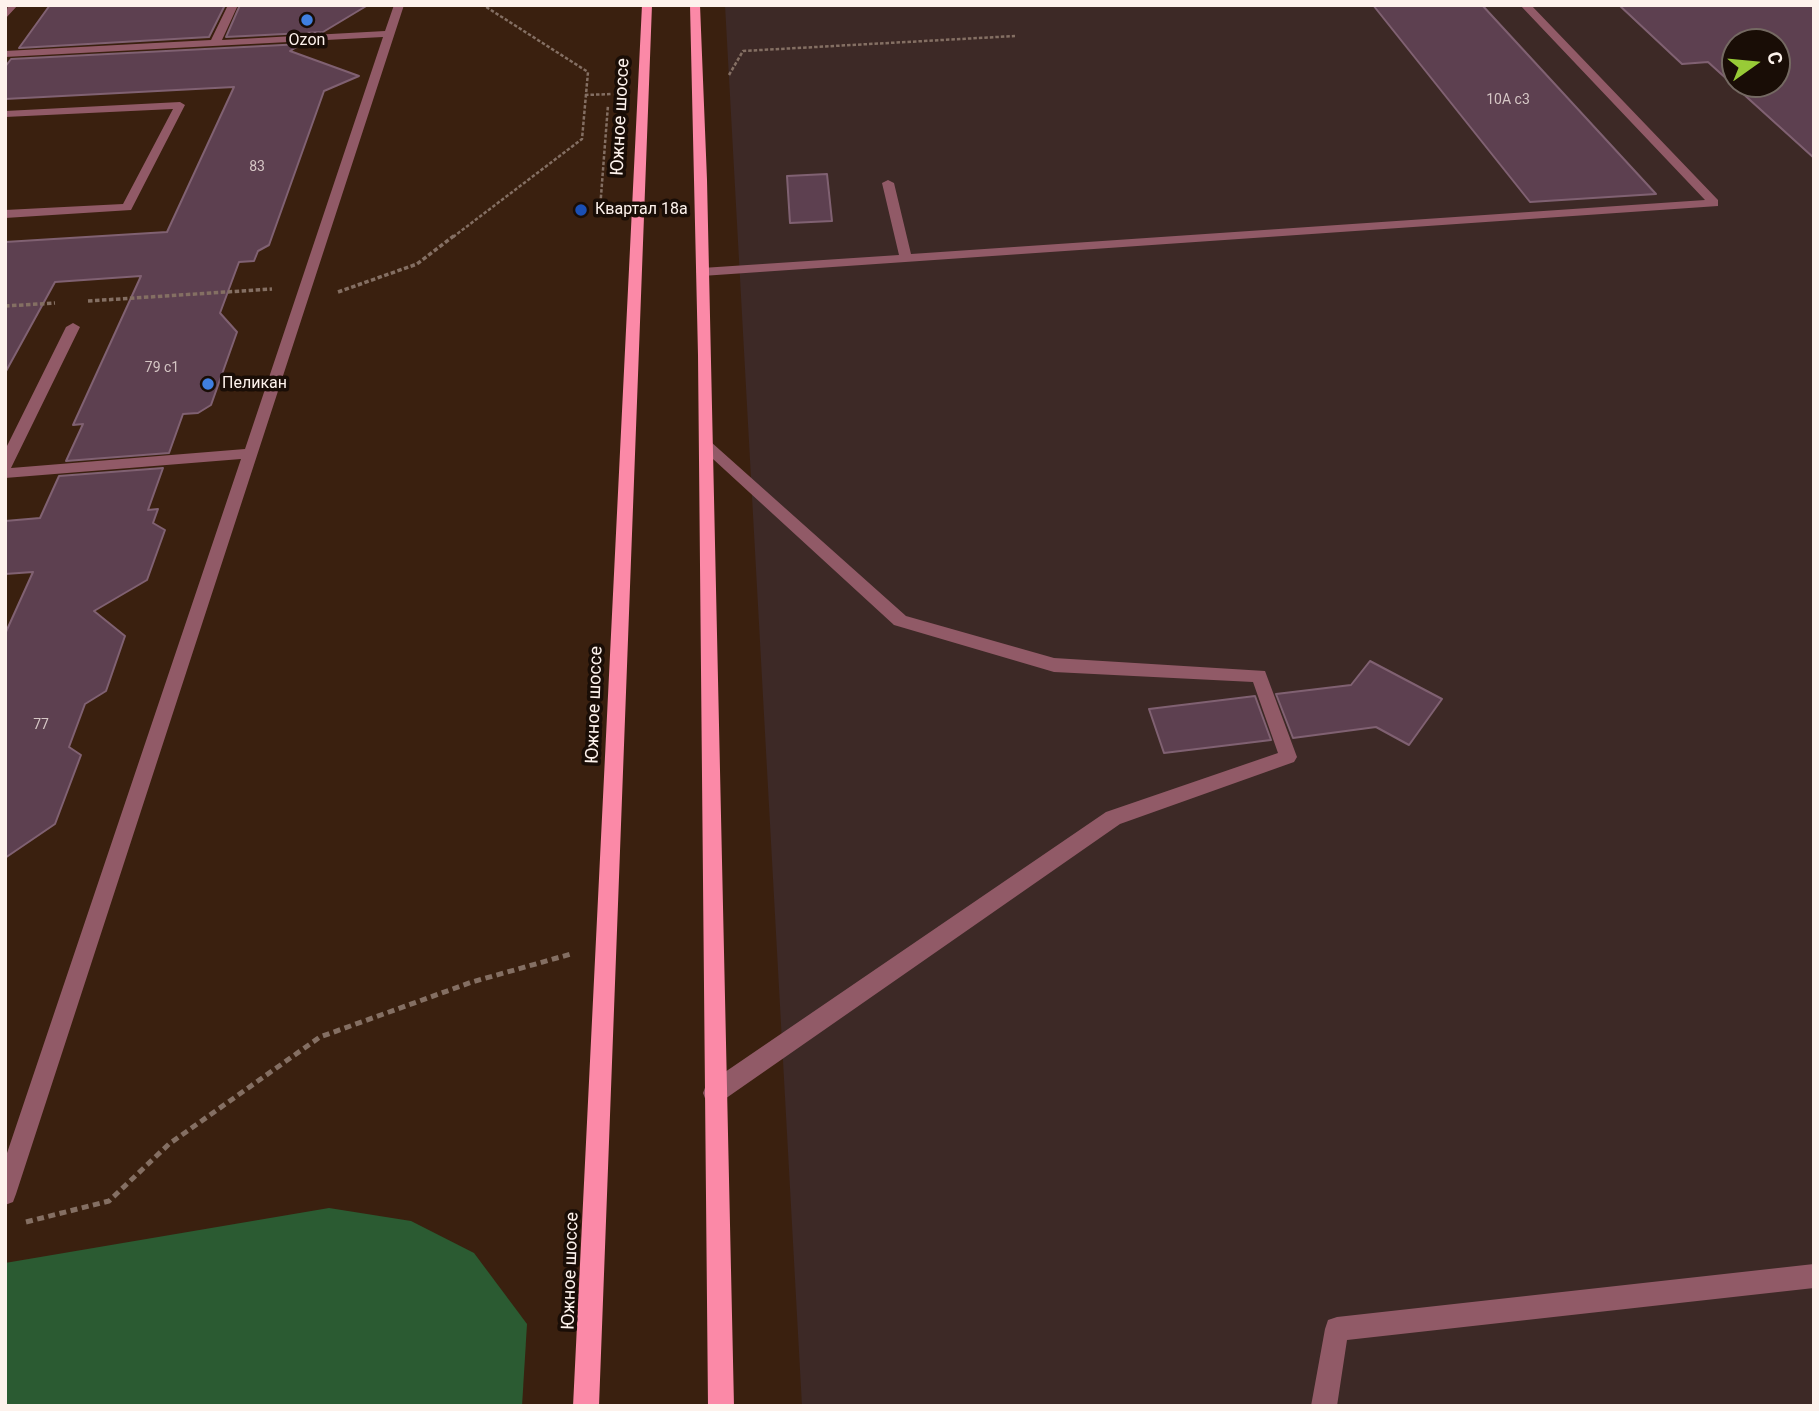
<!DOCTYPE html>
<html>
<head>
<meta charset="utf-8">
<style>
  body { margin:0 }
  #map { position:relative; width:1819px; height:1411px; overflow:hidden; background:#3a200f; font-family:Roboto,sans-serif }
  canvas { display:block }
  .frame { position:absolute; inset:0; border:7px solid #fdf2ec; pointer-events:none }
  .north { position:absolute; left:1721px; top:28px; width:70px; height:70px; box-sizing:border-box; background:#190d06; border:2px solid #746962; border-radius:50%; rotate:75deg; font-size:19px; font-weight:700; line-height:28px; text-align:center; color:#fdf2ec }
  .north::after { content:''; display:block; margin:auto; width:24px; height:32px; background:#98cb37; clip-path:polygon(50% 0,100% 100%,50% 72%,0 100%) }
</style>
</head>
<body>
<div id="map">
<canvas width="1819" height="1411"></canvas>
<div class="frame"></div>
<div class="north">С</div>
</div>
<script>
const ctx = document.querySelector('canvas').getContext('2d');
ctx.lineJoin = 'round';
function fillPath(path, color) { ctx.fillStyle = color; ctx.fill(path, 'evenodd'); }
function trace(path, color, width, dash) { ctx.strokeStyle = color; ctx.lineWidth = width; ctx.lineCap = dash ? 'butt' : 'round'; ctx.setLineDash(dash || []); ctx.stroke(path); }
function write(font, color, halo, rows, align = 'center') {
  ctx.font = font + ' Roboto,sans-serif'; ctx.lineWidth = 7; ctx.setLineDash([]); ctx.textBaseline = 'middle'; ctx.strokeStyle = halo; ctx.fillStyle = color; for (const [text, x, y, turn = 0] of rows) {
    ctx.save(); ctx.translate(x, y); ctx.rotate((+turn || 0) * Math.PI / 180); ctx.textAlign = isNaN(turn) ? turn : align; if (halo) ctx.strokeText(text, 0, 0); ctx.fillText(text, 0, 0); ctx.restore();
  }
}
fillPath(new Path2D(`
  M725,5H1814V1406H802ZM1735,42H1777V84H1735Z`), '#3d2926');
fillPath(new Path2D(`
  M329,1208L411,1221L474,1253L527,1324L522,1406H5V1263Z`), '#2b5b32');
const building = new Path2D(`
  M50,5H225L209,37L19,48Z
  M240,5H368L323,32L226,37Z
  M1373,5H1482L1656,194L1530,202Z
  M1619,5H1814V158L1708,62L1682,64ZM1735,42H1777V84H1735Z
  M302,44L290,51L359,76L324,91L269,245L258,251L254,261L239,262L220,313L237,332L211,405L198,413L183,414L169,453L66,461L83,424L73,425L141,276L55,282L5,373V242L167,232L234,87L5,99V67L11,59Z
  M827,174L832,221L790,223L787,176Z
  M163,468L148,510L158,509L153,523L165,530L147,580L94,611L125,636L106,691L85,704L69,747L81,755L55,824L5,858V634L33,572L5,574V521L40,518L59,476Z
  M1370,661L1442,699L1409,745L1376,727L1293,738L1276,694L1351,685Z
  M1255,696L1271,740L1164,753L1149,709Z`);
fillPath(building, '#5d4050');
trace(building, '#806172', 2);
trace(new Path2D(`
  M729,75L743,51L1015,36
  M585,95L612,94
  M600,209L608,105
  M453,237L582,139L588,72L483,5`), '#846f63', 2.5, [3.5, 2]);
trace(new Path2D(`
  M338,292L417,264L455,235
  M88,301L272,289
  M5,306L55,303`), '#846f63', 3.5, [4.5, 2.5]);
trace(new Path2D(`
  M26,1222L109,1201L169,1144L320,1037L472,982L571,954`), '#846f63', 5, [7, 4.5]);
fillPath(new Path2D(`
  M8,5H18L5,19Z
  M228,5H238L222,40L385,31L394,5H404L16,1194L13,1202L5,1205V1159L241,459L5,478V450L66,327L73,323L80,327L11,468L245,449L383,37L5,57V51L211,40Z
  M1520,5H1531L1718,200V206L702,276L696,272L702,268L899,255L882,183L888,180L894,183L911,254L1705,200Z
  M180,102L185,105L131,210L5,218V210L123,204L173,109L5,117V111Z
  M706,440L711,442L906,616L1054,658L1265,671L1297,757L1294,762L1120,824L722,1101L714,1104L706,1101L703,1093L706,1085L1106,812L1278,753L1253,682L1054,672L894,625L701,448L699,445L701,442Z
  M1814,1264V1288L1347,1340L1337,1406H1311L1325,1329L1328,1320L1337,1317Z`), '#915a67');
fillPath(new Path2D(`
  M642,5H652L599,1406H573Z
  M690,5H700L707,180L734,1406H708L698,355Z`), '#fb89a7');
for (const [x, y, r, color] of [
  [307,20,7,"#3f7fe0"],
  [581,210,7,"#1a4fb4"],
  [208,384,7,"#3f7fe0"]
]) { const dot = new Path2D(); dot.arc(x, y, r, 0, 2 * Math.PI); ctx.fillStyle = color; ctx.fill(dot); trace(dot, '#190d06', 2.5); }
write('14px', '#d5c6c5', null, [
  ["10А с3",1508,100],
  ["83",257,167],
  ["79 с1",162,368],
  ["77",41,725]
]);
write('16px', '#fdf2ec', '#190d06', [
  ["Ozon",307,41,"center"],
  ["Квартал 18а",595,210],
  ["Пеликан",222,384]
], 'left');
write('18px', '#fdf2ec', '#190d06', [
  ["Южное шоссе",621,117,-87],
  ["Южное шоссе",595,705,-88],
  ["Южное шоссе",571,1271,-88]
]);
</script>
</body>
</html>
